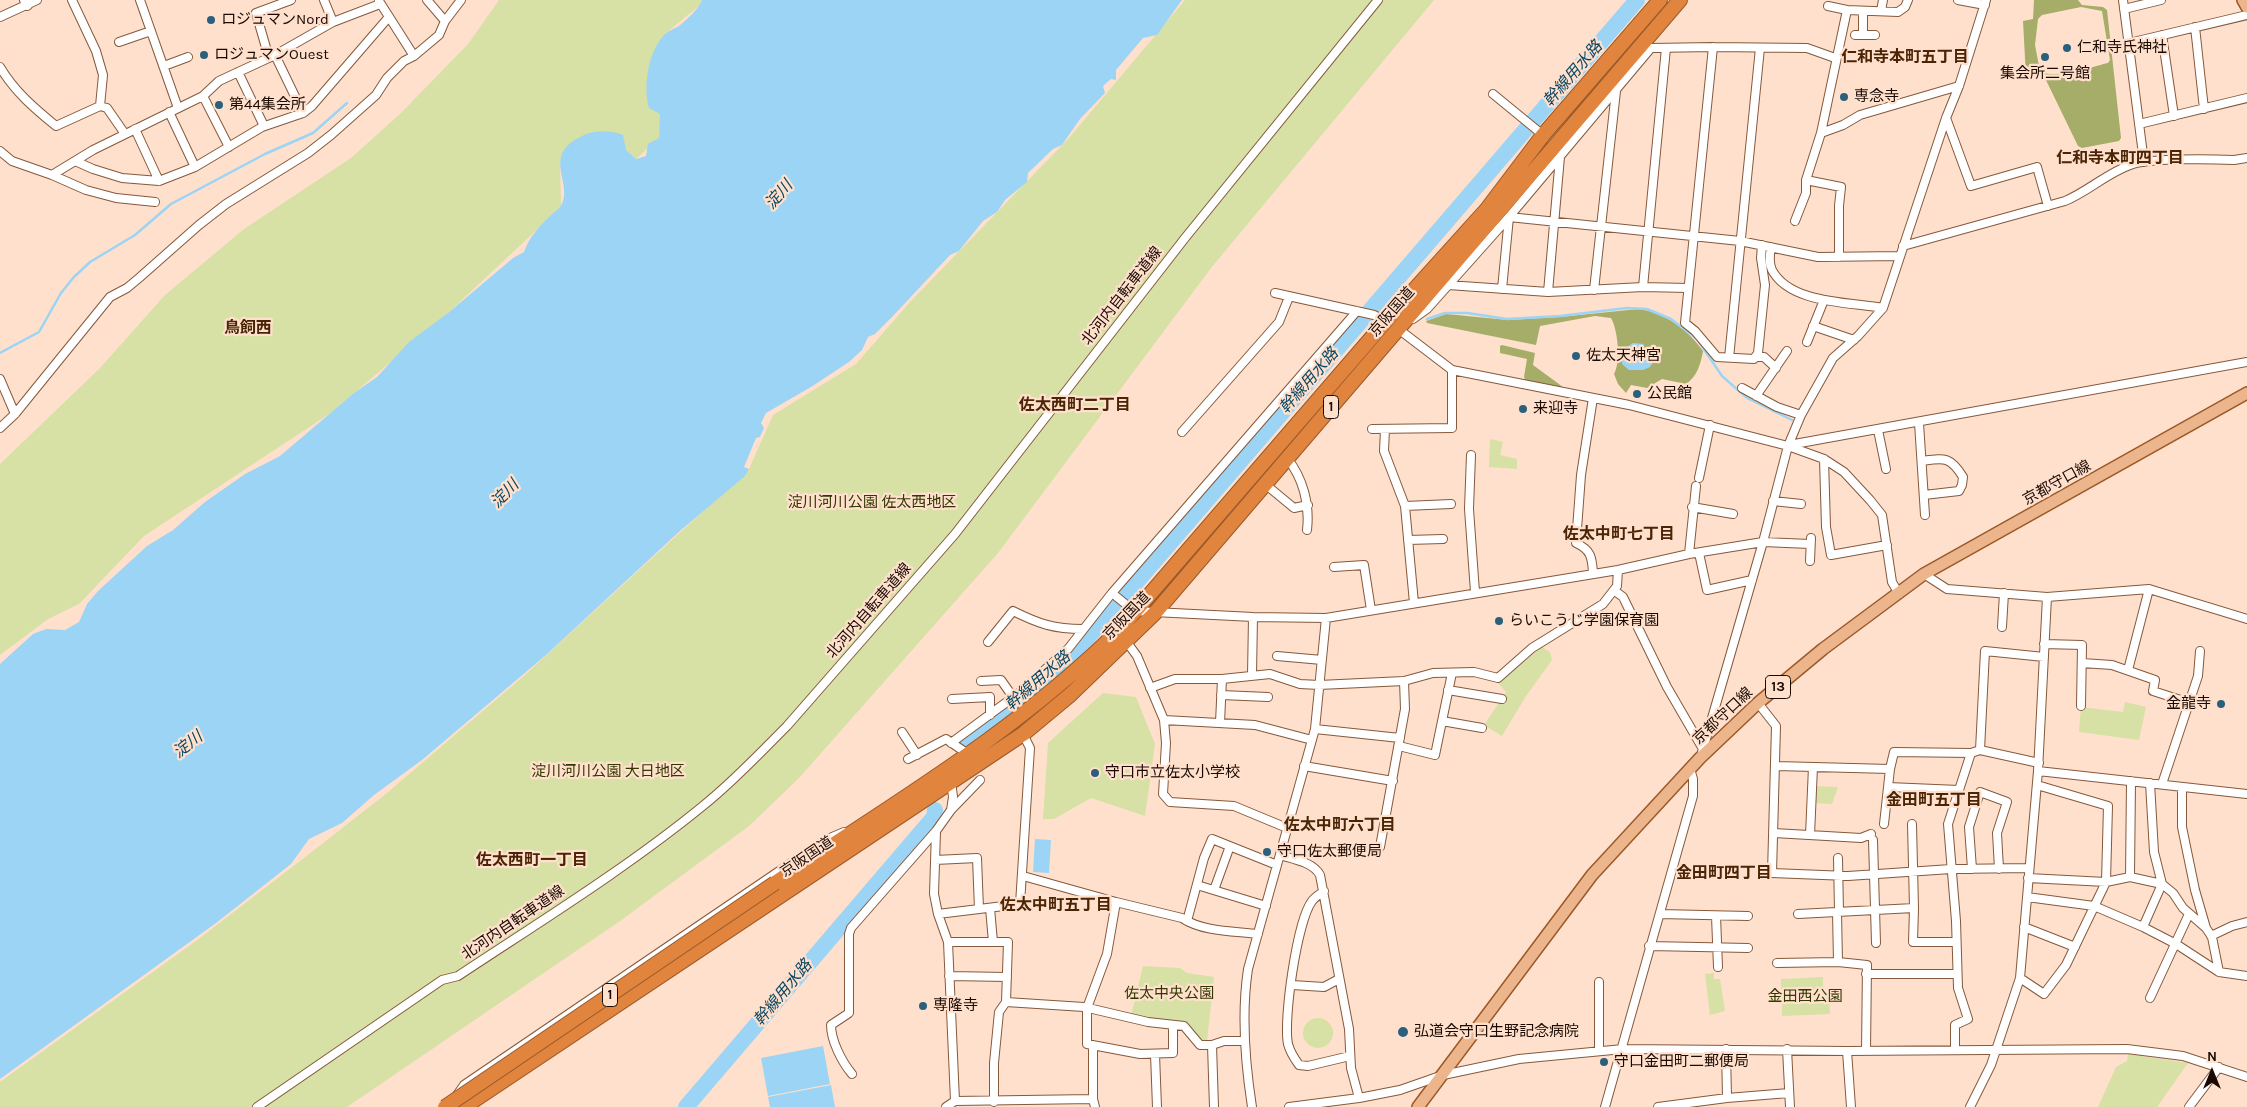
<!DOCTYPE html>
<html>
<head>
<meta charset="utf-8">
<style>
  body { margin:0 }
  #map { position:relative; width:2247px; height:1107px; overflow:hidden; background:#ffe0cd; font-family:Karla,sans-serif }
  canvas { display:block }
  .north { position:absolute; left:2187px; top:1047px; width:50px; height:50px; -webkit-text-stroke:4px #ffe0cd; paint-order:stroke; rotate:0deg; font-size:14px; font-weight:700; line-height:20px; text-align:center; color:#1a0a02 }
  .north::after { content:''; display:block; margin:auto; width:18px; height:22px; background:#1a0a02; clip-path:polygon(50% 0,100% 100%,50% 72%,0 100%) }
</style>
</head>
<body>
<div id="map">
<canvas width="2247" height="1107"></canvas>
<div class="north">N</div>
</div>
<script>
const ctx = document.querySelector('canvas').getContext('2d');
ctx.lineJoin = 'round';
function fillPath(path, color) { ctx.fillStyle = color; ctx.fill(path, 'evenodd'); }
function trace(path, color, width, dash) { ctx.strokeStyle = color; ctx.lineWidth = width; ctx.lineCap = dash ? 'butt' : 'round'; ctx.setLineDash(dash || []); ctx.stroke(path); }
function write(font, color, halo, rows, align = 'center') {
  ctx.font = font + ' Karla,"Noto Sans JP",sans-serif'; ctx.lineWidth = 4.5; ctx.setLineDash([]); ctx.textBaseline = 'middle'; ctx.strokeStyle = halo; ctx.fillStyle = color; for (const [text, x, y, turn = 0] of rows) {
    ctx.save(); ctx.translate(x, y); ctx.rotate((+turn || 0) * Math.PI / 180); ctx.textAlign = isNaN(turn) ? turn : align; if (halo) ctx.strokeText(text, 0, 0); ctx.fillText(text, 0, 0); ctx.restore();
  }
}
fillPath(new Path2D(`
  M499,0H702L700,5L666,33L659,138L636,159L626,150L560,162L561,207L448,313L332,412L144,536L79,604L48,619L0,655V464L100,368L165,295L244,229L351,158L401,113L468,44Z
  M1185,0H1434L1211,268L998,553L799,778L749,826L620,921L347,1107H0V1082L200,938L322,844L387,793L526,674L749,469L773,415L856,364L910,302L1069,138Z
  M1490,439L1503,442L1500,455L1517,459V469L1489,467Z
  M1542,647L1550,652L1552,660L1526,696L1502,736L1484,725L1506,692L1498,683Z
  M1103,693L1136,697L1155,744L1145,816L1091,798L1054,819H1043L1048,743Z
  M2125,702L2146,707L2139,740L2079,732L2081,707L2123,712Z
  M1816,786L1838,787L1832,804L1815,803Z
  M1143,966L1180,968L1187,973L1214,977L1207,1041L1202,1042L1184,1023L1131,1016Z
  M1714,973V979H1720L1725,1011L1710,1015L1705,974Z
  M1823,977V992H1829L1830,1014L1782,1016L1781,979Z
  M1303 1033a15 15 0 1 1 30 0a15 15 0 1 1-30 0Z
  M2128,1054L2188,1063L2157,1107H2098L2116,1067L2127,1061Z`), '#d7e0a5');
fillPath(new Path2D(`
  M2034,0H2078L2082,5L2103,7L2107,10L2121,138L2119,141L2082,148L2078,146L2045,78L2026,77L2023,21L2033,19ZM2081,7L2102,11L2110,60L2108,63C2091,67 2054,80 2040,71L2035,45L2038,19L2042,15Z
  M1638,309C1665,312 1688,330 1703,351C1701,363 1697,377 1686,384L1662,379L1647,388L1631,385L1626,393L1618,384L1614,374C1621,362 1618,330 1611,318L1595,316L1540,326L1536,345L1427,323L1426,321L1446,314L1508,320L1560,317Z
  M1502,345L1535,353L1533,365L1563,387L1526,381L1524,377L1527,359L1500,353V346Z`), '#a5ad68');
fillPath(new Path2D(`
  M702,0H1182L1157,35L1143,38L1116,70V80L1111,79L1103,86L1105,93L1080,119L1062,145L1053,149L1028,173L1027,182L1005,200L997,212L983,221L959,251L950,255L893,316L875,334L868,337L862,350L849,362L811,387L766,413L761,423L764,428L760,437L756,438L744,467L749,469L745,476L681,530L546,655L422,760L374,795L342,823L309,839L291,864L216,923L0,1079V664L33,634L46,629L65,630L79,622L87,604L98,591L147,546L173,530L205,502L245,474L280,456L354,393L377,377L409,342L448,313L513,258L524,252C529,237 540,226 551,215C554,212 558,210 560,207C576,185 539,156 582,136C594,130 610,130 623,135L626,150L636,159L646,156L648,144L659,138L660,114L649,108C643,85 648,52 665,34C669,30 674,29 679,26C686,20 699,9 702,0Z
  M1633,343L1644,344L1639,352L1641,357L1648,358L1654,354V361L1650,367L1643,370H1629L1622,364L1623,350Z
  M1035,839L1051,840L1049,873L1033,872Z
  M823,1046L830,1084L768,1096L761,1058Z
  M831,1085L835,1107H770L768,1097Z`), '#9cd4f5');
trace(new Path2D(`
  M1427,319L1445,313H1467L1507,319L1560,316L1627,308L1647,309L1671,319L1697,339L1722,376L1747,398L1792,420
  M0,353L39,332L61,293L74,277L90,262L135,235L171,204L265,154L313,133L347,103`), '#9cd4f5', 2.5);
trace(new Path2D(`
  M962,742C1014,704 1059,669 1103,621L1637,0
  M686,1107L934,817L935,810`), '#9cd4f5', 16);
const street = new Path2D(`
  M72,0L96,51L103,75L100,106
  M140,0L178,108
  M324,0L333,22
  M427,0L445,21
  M1958,0L1985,5
  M2123,0L2144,162
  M379,1L414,56
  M1828,6L1847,10
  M2124,9L2161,0
  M1881,11L1883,0
  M1863,12V35
  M0,17L37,0
  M2195,27L2204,109
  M1855,35H1875
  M2162,35L2174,116
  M119,42L151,31
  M2129,43L2247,15
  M1647,47L1651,48L1713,47L1807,48L1835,58
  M1713,47L1685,323L1695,331L1717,357L1754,359L1758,353L1765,285L1761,258L1762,245
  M269,58L256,13L291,0
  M164,66L188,57
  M0,67C15,92 34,108 56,126L100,106L107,108L125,134
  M238,72L264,126
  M1493,94L1543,135
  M203,96L229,147
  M169,112L195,167
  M303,113L312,106L388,18
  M1946,118L1971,186L2037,167L2048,206
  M2139,124L2247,98
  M135,129L159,181
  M1821,133L1843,125L1860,115L1959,86
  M0,151L12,161L52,175L86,190L116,198L155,202
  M75,161L93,169L122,178L159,181L195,167L262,127L303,113L275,55
  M52,175L93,150L203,96L219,81L275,55L333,22L380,4
  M1806,180L1841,187L1839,206V257
  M1795,221L1806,193V180L1821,133L1847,10L1898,12L1905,7L1908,0
  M1903,246L2065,201C2089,191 2108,172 2133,164C2155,158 2210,159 2234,160L2247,158
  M1771,247C1770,254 1768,262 1772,270C1790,304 1850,302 1883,308
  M1448,285L1548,292L1643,287L1688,288
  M1643,287L1666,48
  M1502,289L1509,217L1740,241L1818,257L1900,256
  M1594,290L1616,91
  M1548,292L1560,157
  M1275,293L1374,315L1387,322
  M1413,319L1427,309L1509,217L1651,48
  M1813,326L1854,340
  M1397,328L1452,370L1629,405L1788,446L1824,459L1844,472L1870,500L1882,515L1892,582L1899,594
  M1807,342L1824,300
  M1756,357H1764L1776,368
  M1729,358L1760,48
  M0,379L15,414
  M1742,388L1777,407L1801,415
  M1756,396L1787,351
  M1919,423L1925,515
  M0,428L15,414L110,297L127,288L139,278L199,225L226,204L308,153L331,135L376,95L387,78L404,61L414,56L439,35L445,21L461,0
  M1372,429L1452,428V370
  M1385,429L1384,451L1405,506L1414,603
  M1878,430L1886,469
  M1182,432L1279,322L1289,297
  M1789,445L2247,362
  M1471,455L1469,509L1475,592
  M1287,458C1303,478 1310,504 1307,530
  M1824,459L1826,527L1831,555L1887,545
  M1922,461C1944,458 1950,456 1963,477L1962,485L1959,491L1924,495
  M1699,478L1710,425
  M1265,484L1294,508L1308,505
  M1773,501L1801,504
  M1405,506L1451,504
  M1692,507L1733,514
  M1408,540L1443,539
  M1699,553L1707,590L1752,580
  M1689,554L1696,486
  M1810,561L1811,538
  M1334,567L1364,565L1371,610
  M1593,573C1592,557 1591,550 1576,543L1581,475L1593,398
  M1924,574L1947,589L2047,597L2149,589L2247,619
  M1615,591L1623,597L1667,687L1703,749
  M1112,593L1134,611L1253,617L1326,618L1618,570L1689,554L1763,542L1810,544
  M2002,627L2004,593
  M1126,641L1137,656L1164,720L1166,743L1163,794L1170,802L1234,806L1287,828
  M988,642L1013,611C1039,624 1054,629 1083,629
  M2044,644L2082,645L2081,706
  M1277,656L1322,660
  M2082,663L2112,665L2155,680L2153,691L2190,703
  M2128,670L2149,589
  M1252,675L1253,617
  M981,681L1001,680L1013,697
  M1150,688L1175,679H1222L1270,674L1300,684L1319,685L1404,681L1433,673L1474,672L1498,678L1532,648L1603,604L1617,586L1618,570
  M1448,690L1502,699
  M1221,695L1268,697
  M952,699L990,697V715
  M1758,703L1776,726L1772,873L1848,876L1951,869L2029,868
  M1164,720L1255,725L1312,740
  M1442,721L1482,728
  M1220,723L1222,679
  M1315,729L1400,738
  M902,732L917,755
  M951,743L1019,693L1068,649L1112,593L1357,311
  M1399,746L1435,755L1452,673
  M1980,750L1985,651L2044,657
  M1701,756L1763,542L1788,446L1801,415L1833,358L1858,336L1883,308L1946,118L1959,86L1986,0
  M908,759L946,739L968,754
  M1304,766L1393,781
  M1776,766L1890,769L1894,752L1971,753L1980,750L2039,763
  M2038,771L2247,794
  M2162,784L2198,676L2200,651
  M1888,787L1959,790
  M951,810L980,780
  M1884,824L1890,769
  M1912,824L1914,908
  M936,831L934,894L938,914L948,942L955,1101L946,1107
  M1774,833L1861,838L1871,834
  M1810,835L1813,767
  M1873,840L1876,943
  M1380,847L1405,709L1404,681
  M1280,855C1293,859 1313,862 1320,875L1349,1029L1351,1068L1359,1098
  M1838,858L1839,912
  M935,860L977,858L979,909
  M1972,869L1969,827L1980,792L2007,802L1997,833L1999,869
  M1023,876L1116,902L1182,918C1203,932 1234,931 1258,934
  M2130,877L2131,781
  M2028,878L2106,882L2130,877L2162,884L2173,893L2183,908L2206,928
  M1197,885L1266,906
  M1214,890L1230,846
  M1324,891C1320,894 1315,897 1312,901C1297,921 1283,1020 1288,1044C1290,1052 1294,1058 1299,1065L1308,1066L1350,1056
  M2027,897L2094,906L2143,927L2176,944L2219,972L2212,937L2206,928L2195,890L2182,827V787
  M1116,902L1107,954L1087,1008V1044L1140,1054L1173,1053V1025
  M990,908L993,942
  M1837,912L1838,962
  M938,914L1020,904L1030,748L1023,734
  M1660,914L1748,916
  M1798,914L1914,908L1913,942H1956
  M1716,916L1718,967
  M1187,921L1204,858L1212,839L1277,865
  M2024,927L2075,947
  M2143,927L2162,884L2154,852L2150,783
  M2211,936L2232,926L2247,922
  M948,942H1008L1006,1002L999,1012L994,1063V1102
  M1649,946L1748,948
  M1777,963L1838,962L1867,965L1866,1051
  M2219,972L2247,976
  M1866,974H1957
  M949,976L1007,977
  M2020,978L2044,994L2066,965L2106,882L2108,806L2037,785
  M1599,982V1051
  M1292,985L1324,987L1339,979
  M2150,998L2189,914
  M1006,1002L1084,1007L1148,1022L1184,1026L1200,1045H1212L1224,1041H1245
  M1093,1045V1099L1095,1107
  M1212,1045L1214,1107
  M1726,1049L1727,1098
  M1787,1049L1790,1107
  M1955,1050V1025L1968,1019L1958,988L1956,921L1948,824L1971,753
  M1847,1051L1851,1107
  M1155,1054L1157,1107
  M852,1074C842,1062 831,1041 831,1025L849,1013V934L851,928L936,831L951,810L953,797L951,781
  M457,1095L464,1085L825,840L844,832
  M955,1101L1093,1099
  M257,1107L442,980L458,976C541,921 627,868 704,805C734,781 760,753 787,726L955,534L1185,238L1378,0
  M1252,1107C1245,1062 1241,1015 1248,969L1315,729L1326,618
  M1289,1107L1359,1098L1400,1090L1443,1075L1519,1059L1623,1049L1847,1051L2127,1049L2183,1056L2247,1077
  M1605,1107L1693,796V779L1690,769
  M1658,1107L1727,1098L1789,1093
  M1970,1107L1991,1065L2020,978L2038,771L2047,597
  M2189,1107L2219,1067`);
const secondary = new Path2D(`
  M25,0L27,5`);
const primary = new Path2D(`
  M2243,0L2247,7
  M1418,1107L1592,875L1700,758L1758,703L1823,649L1924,574L2247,393`);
const highway = new Path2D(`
  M775,883C892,805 1019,730 1119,630L1386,321L1487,209L1543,135L1660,0
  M464,1107L1023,734L1070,695L1154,614L1680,0`);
trace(street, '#84593c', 10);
trace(secondary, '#84593c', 12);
trace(primary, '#9b5929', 14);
trace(highway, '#9b5929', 16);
trace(street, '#fff', 8);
trace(secondary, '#fff', 10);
trace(primary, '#ecb58b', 11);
trace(highway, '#e0843e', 14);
const highwayBridge = new Path2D(`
  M445,1107L775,883`);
trace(highwayBridge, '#9b5929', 16, []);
trace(highwayBridge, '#e0843e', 14);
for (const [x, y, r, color] of [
  [211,20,5,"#2b607c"],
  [2067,48,5,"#2b607c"],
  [204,55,5,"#2b607c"],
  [2045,57,5,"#2b607c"],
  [1844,97,5,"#2b607c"],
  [219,105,5,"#2b607c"],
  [1576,356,5,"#2b607c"],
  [1637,394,5,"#2b607c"],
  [1523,409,5,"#2b607c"],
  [1499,621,5,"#2b607c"],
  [2221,704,5,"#2b607c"],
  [1095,773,5,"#2b607c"],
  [1267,852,5,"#2b607c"],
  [923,1006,5,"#2b607c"],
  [1403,1032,6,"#2b607c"],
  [1604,1062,5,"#2b607c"]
]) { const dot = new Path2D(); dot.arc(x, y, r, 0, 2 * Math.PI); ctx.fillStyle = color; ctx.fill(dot); trace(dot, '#ffe0cd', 2); }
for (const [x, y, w] of [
  [1331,407,15],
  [1778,687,25],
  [610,995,15]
]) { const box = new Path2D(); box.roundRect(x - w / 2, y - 11.5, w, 23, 4); ctx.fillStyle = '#ffe0cd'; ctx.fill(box); trace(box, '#1a0a02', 1); }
write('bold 14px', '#1a0a02', null, [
  ["1",1331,407],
  ["13",1778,687],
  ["1",610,995]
]);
write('15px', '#1a0a02', '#ffe0cd', [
  ["ロジュマンNord",221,20],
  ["仁和寺氏神社",2077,48],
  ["ロジュマンOuest",214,55],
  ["集会所二号館",2045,74,"center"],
  ["専念寺",1854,97],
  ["第44集会所",229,105],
  ["佐太天神宮",1586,356],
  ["公民館",1647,394],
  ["来迎寺",1533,409],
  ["らいこうじ学園保育園",1509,621],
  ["金龍寺",2211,704,"right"],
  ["守口市立佐太小学校",1105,773],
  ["守口佐太郵便局",1277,852],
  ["専隆寺",933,1006],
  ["弘道会守口生野記念病院",1414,1032],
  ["守口金田町二郵便局",1614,1062]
], 'left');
write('15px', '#1a0a02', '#ffe0cd', [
  ["北河内自転車道線",1122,296,-52],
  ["京阪国道",1392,312,-49],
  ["京都守口線",2057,483,-29],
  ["北河内自転車道線",869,611,-49],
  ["京阪国道",1127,616,-46],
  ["京都守口線",1723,716,-43],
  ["京阪国道",807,857,-34],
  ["北河内自転車道線",513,923,-34]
]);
write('15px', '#333700', '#ffe0cd', [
  ["淀川河川公園 佐太西地区",872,503],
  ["淀川河川公園 大日地区",608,772],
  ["佐太中央公園",1169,994],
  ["金田西公園",1805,997]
]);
write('bold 16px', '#4a2405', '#ffe0cd', [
  ["仁和寺本町五丁目",1905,57],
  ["仁和寺本町四丁目",2120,158],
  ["鳥飼西",248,328],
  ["佐太西町二丁目",1075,405],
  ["佐太中町七丁目",1619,534],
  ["金田町五丁目",1934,800],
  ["佐太中町六丁目",1340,825],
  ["佐太西町一丁目",532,860],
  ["金田町四丁目",1724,873],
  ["佐太中町五丁目",1056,905]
]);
write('italic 16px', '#0a4661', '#ffe0cd', [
  ["幹線用水路",1573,74,-49],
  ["淀川",779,195,-49],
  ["幹線用水路",1309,381,-49],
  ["淀川",505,494,-46],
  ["幹線用水路",1038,681,-41],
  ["淀川",188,745,-38],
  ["幹線用水路",783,993,-50]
]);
</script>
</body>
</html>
